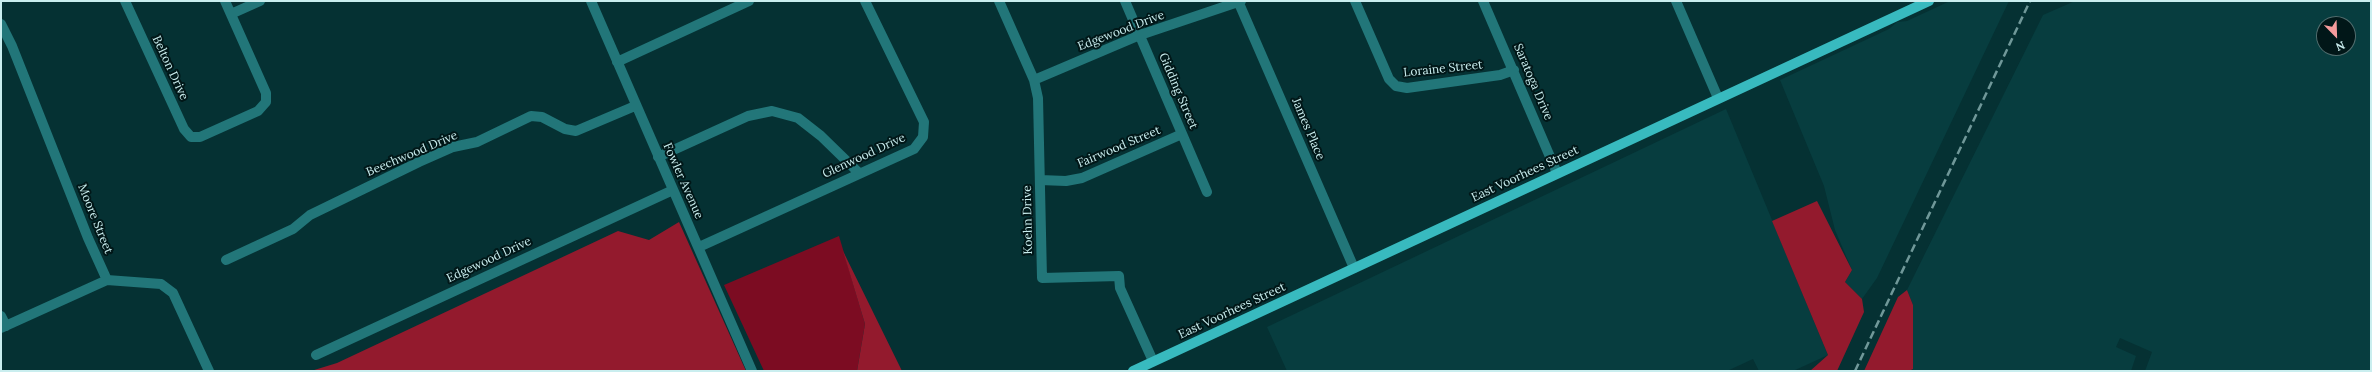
<!DOCTYPE html>
<html>
<head>
<meta charset="utf-8">
<style>
  body { margin:0 }
  #map { position:relative; width:2372px; height:372px; overflow:hidden; background:#053133; font-family:Lora,serif }
  canvas { display:block }
  .frame { position:absolute; inset:0; border:2px solid #caeeef; pointer-events:none }
  .north { position:absolute; left:2316px; top:16px; width:40px; height:40px; box-sizing:border-box; background:#011718; border:1px solid #516d6e; border-radius:50%; rotate:157deg; font-size:11px; font-weight:700; line-height:16px; text-align:center; color:#caeeef }
  .north::after { content:''; display:block; margin:auto; width:14px; height:18px; background:#f59b9c; clip-path:polygon(50% 0,100% 100%,50% 72%,0 100%) }
</style>
</head>
<body>
<div id="map">
<canvas width="2372" height="372"></canvas>
<div class="frame"></div>
<div class="north">N</div>
</div>
<script>
const ctx = document.querySelector('canvas').getContext('2d');
ctx.lineJoin = 'round';
function fillPath(path, color) { ctx.fillStyle = color; ctx.fill(path, 'evenodd'); }
function trace(path, color, width, dash) { ctx.strokeStyle = color; ctx.lineWidth = width; ctx.lineCap = dash ? 'butt' : 'round'; ctx.setLineDash(dash || []); ctx.stroke(path); }
function write(font, color, halo, rows, align = 'center') {
  ctx.font = font + ' Lora,serif'; ctx.lineWidth = 4; ctx.setLineDash([]); ctx.textBaseline = 'middle'; ctx.strokeStyle = halo; ctx.fillStyle = color; for (const [text, x, y, turn = 0] of rows) {
    ctx.save(); ctx.translate(x, y); ctx.rotate((+turn || 0) * Math.PI / 180); ctx.textAlign = isNaN(turn) ? turn : align; if (halo) ctx.strokeText(text, 0, 0); ctx.fillText(text, 0, 0); ctx.restore();
  }
}
fillPath(new Path2D(`
  M1950,1H2009L1877,278L1862,299L1845,282L1852,270L1835,230L1824,186L1780,80L1889,29L1897,22L1907,21Z
  M2075,1H2371V371H2145L2152,352L2120,338L2116,347L2136,356L2131,371H1909L1913,369V305L1907,290L2043,15ZM2324,24H2348V48H2324Z
  M1726,109L1828,355L1793,371H1759L1753,359L1727,371H1287L1267,327Z`), '#073d3f');
fillPath(new Path2D(`
  M839,236L865,324L857,371H764L724,285Z`), '#7c0c22');
fillPath(new Path2D(`
  M1817,201L1852,270L1845,282L1862,299L1864,312L1837,371H1810L1828,355L1772,221Z
  M679,222L746,371H311L337,363L618,231L649,240Z
  M843,251L902,371H857L865,324Z
  M1907,290L1913,305V369L1909,371H1864L1898,297Z`), '#931a2d');
trace(new Path2D(`
  M125,1L184,129L191,137H200L258,111L266,102V93L225,1
  M591,1L752,371
  M999,1L1034,80L1038,98L1042,278L1119,276L1120,288L1153,361
  M1125,1L1207,192
  M1238,1L1354,268
  M1355,1L1389,79L1396,86L1407,88L1500,75L1514,70
  M1483,1L1557,173
  M1676,1L1718,98
  M231,14L260,1
  M1,24L12,46L88,238L107,280L161,284L173,293L209,371
  M617,62L749,1
  M1034,80L1140,35L1241,1
  M658,157L748,116L772,111L798,118L821,136L859,173
  M1040,180L1066,181L1082,178L1182,134
  M699,247L914,149L923,137L924,122L865,1
  M226,260L293,229L310,215L419,162L453,147L477,142L531,116L542,117L565,129L576,131L635,106
  M1,316L6,326
  M1,328L107,280
  M316,355L673,190`), '#227679', 10);
trace(new Path2D(`
  M1133,371L1929,1`), '#38babf', 10);
trace(new Path2D(`
  M1855,371L2030,1`), '#709899', 2.5, [8, 4]);
write('12px', '#caeeef', '#011718', [
  ["Edgewood Drive",1121,31,-21],
  ["Belton Drive",170,68,65],
  ["Loraine Street",1443,69,-6],
  ["Saratoga Drive",1533,82,67],
  ["Gidding Street",1178,91,67],
  ["James Place",1308,129,67],
  ["Fairwood Street",1119,147,-23],
  ["Beechwood Drive",412,154,-23],
  ["Glenwood Drive",864,156,-25],
  ["East Voorhees Street",1525,174,-25],
  ["Fowler Avenue",683,181,66],
  ["Moore Street",95,219,68],
  ["Koehn Drive",1028,220,-91],
  ["Edgewood Drive",489,260,-25],
  ["East Voorhees Street",1232,311,-25]
]);
</script>
</body>
</html>
